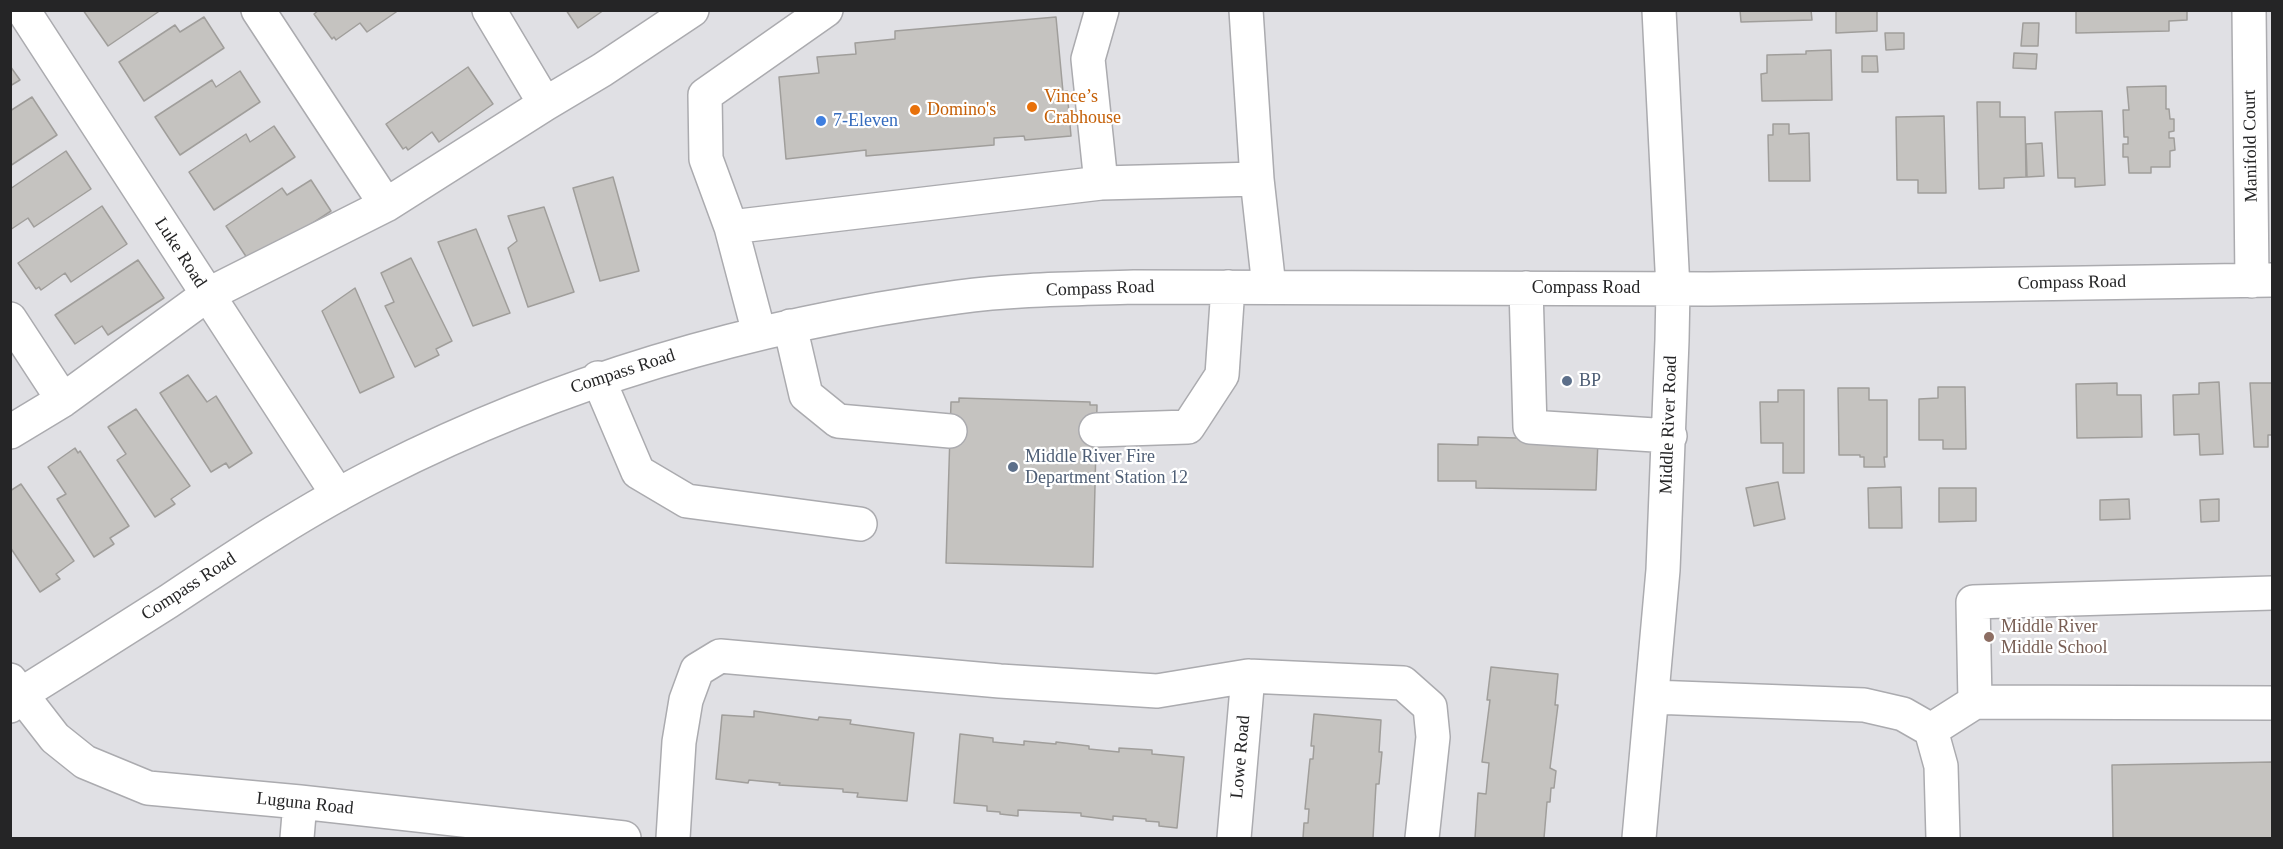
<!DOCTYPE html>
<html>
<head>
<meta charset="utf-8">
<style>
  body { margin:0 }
  #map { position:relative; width:2283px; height:849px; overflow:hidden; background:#e0e0e4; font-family:"Times New Roman",serif }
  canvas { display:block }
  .frame { position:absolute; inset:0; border:12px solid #252526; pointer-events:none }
</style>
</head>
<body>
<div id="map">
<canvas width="2283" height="849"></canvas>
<div class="frame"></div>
</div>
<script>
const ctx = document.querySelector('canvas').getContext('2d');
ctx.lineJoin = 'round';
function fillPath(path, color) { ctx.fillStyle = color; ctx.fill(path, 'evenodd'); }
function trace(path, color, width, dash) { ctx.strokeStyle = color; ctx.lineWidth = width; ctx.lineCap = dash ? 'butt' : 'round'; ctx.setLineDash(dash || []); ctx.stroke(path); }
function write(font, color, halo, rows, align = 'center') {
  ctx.font = font + ' "Times New Roman",serif'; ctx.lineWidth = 4.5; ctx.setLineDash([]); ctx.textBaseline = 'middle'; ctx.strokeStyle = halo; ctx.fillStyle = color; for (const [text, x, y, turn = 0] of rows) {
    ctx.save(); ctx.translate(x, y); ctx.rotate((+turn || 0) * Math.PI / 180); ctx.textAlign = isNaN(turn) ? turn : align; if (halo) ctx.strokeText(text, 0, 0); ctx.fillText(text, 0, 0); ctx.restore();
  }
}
const building = new Path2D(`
  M83,10H161L108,46Z
  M319,10H399L367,32L360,23L336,40L334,37L332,39L314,14Z
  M566,10H604L578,28Z
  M1740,10H1811L1812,20L1741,22Z
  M1836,10H1877V31L1836,33Z
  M2076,10H2187V20L2169,21V31L2076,33Z
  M204,17L224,48L144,101L119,62L175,25L180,32Z
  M1056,17L1063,92L1067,91L1071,136L1025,140L1024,136L994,138V145L866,156V150L786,159L779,77L819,73L817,57L856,54L855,43L895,39V31Z
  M2023,23H2039L2038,46H2021Z
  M1885,33H1904V49L1886,50Z
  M1831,50L1832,100L1762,101L1761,74L1767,73V55L1806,54V51Z
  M2014,53L2037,54L2036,69L2013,68Z
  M1862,56H1877L1878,72H1862Z
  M10,66L20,80L10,86Z
  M468,67L493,104L439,142L432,132L408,150L406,147L403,149L386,124Z
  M240,71L260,102L180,155L155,117L212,80L216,87Z
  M2166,86V109H2169L2170,119H2174V131L2169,132V138H2174L2175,150L2170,151V167H2151V173H2129L2128,157H2123V144H2128V137H2124L2123,110H2129L2127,87Z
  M32,97L57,135L10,166V111Z
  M1977,102H2000V117H2025L2026,177L2004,178V188L1979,189Z
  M2102,111L2105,185L2075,187V178H2058L2055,112Z
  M1944,116L1946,193H1918V180H1897L1896,117Z
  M1773,124H1789V134L1809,133L1810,181H1769L1768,135H1773Z
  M274,126L295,157L214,210L189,172L246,134L250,142Z
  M2042,143L2044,176L2027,177L2026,144Z
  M66,151L91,189L34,227L28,218L10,230V189Z
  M613,177L639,271L600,281L573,188Z
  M311,180L331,211L251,264L226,226L282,188L287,195Z
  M102,206L127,244L71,282L65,273L41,290L39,287L36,289L18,263Z
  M544,207L574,292L528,307L508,248L517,241L508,216Z
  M476,229L510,313L473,326L438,242Z
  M411,258L452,341L436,349L439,355L415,367L385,306L394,302L381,273Z
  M138,260L164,298L108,335L102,326L75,344L55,315Z
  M355,288L394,377L360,393L322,311Z
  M188,375L207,402L216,396L252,453L229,468L226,463L211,472L160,393Z
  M2219,382L2223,454L2200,455L2199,434L2174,435L2173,395L2199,394V383Z
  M2117,383V395H2141L2142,437L2077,438L2076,384Z
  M2250,383H2272V435H2268V447H2254Z
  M1938,387H1965L1966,449H1943V440H1919V399L1938,398Z
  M1838,388H1869V400H1887V457H1884L1885,467H1864V457H1860V455H1839Z
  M1778,390H1804V473H1783V443H1761L1760,402H1778Z
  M959,398L1090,402V405H1097L1093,567L946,563L951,402H959Z
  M136,409L190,486L171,499L175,504L155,517L117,460L126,454L108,427Z
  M1478,437L1598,440L1596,490L1476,488V481H1438V444L1478,445Z
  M75,448L78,453L80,451L129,526L110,538L114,544L94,557L57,499L66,494L48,467Z
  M1778,482L1785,519L1754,526L1746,488Z
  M21,484L74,561L56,574L60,579L40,592L10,547V491Z
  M1901,487L1902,528H1869L1868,488Z
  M1939,488H1976V521L1939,522Z
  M2129,499L2130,519L2100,520V500Z
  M2219,499V521L2201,522L2200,500Z
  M1491,667L1558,674L1555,705H1558L1550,768L1556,771L1554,788H1551L1550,802H1547L1544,838H1475L1478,793L1486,794L1489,763L1482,762L1490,700H1487Z
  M754,711L818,720L819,717L851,720L850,724L914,733L907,801L857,797L858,793L843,792V789L779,785L780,783L749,780L748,783L716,779L722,715L754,717Z
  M1314,714L1381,720L1379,752H1382L1379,784H1376L1373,838H1303L1304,823H1308L1309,809H1305L1310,759H1313L1314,746H1311Z
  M960,734L993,738V742L1024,745V741L1056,744V742L1089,746V749L1119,752V748L1152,750V754L1184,757L1177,828L1159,826V822L1146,821V819L1113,816V820L1081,816V813L1018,810V816L1000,814V812L987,811V806L954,803Z
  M2272,762V838H2113L2112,765Z`);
fillPath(building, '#c5c3c0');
trace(building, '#a09e9b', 1.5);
const minor = new Path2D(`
  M23,10L338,495
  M258,10L386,205
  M489,10L545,104
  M1102,10L1088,59L1101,183L1257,179
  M1246,10L1257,179L1269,287
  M2249,10L2252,281
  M731,227L706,159L705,95L826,10
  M1526,288L1530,427L1670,436
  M10,319L63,400
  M790,326L806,395L838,421L950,431
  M759,333L731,227L1101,183
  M598,378L638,472L687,501L860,524
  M1096,430L1188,427L1222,375L1228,287
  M10,432L63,400L207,295L386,205L545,104L602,70L692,10
  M10,680L55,738L85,762L148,788L300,802L624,838
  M1652,697L1864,705L1903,714L1931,730L1975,702L2272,703
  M1975,702L1973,602L2272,593
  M10,706L20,695C70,664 119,633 169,601C238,555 307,509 381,472C564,379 755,324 958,297C1016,289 1076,289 1134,287L1709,289L2272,280
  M1931,730L1941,766L1943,838
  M297,838L300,802
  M673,838L679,742L686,700L697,670L720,656L1000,681L1157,691L1248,676L1403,683L1430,707L1433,737L1422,838
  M1234,838L1248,676
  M1639,838L1663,570L1672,340L1673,289L1659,10`);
trace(minor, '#ababaf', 36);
trace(minor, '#fff', 33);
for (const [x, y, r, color] of [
  [1032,107,6,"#e8710a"],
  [915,110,6,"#e8710a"],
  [821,121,6,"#3f7fe0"],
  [1567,381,6,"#5c6f8a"],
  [1013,467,6,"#5c6f8a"],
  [1989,637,6,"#8d6e63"]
]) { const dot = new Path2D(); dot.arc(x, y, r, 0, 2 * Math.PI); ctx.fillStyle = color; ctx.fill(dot); trace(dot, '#fff', 2); }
write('18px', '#c56008', '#fff', [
  ["Vince’s",1044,97],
  ["Crabhouse",1044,118],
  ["Domino's",927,110]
], 'left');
write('18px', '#366cbe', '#fff', [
  ["7-Eleven",833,121]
], 'left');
write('18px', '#252526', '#fff', [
  ["Manifold Court",2251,146,-91],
  ["Luke Road",180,253,57],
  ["Compass Road",2072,283,-1],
  ["Compass Road",1586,288],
  ["Compass Road",1100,289,-2],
  ["Compass Road",623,372,-18],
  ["Middle River Road",1669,425,-88],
  ["Compass Road",189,587,-33],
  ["Lowe Road",1241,757,-85],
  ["Luguna Road",305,804,6]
]);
write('18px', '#4e5e75', '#fff', [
  ["BP",1579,381],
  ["Middle River Fire",1025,457],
  ["Department Station 12",1025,478]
], 'left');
write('18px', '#785e54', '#fff', [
  ["Middle River",2001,627],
  ["Middle School",2001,648]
], 'left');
</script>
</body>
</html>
